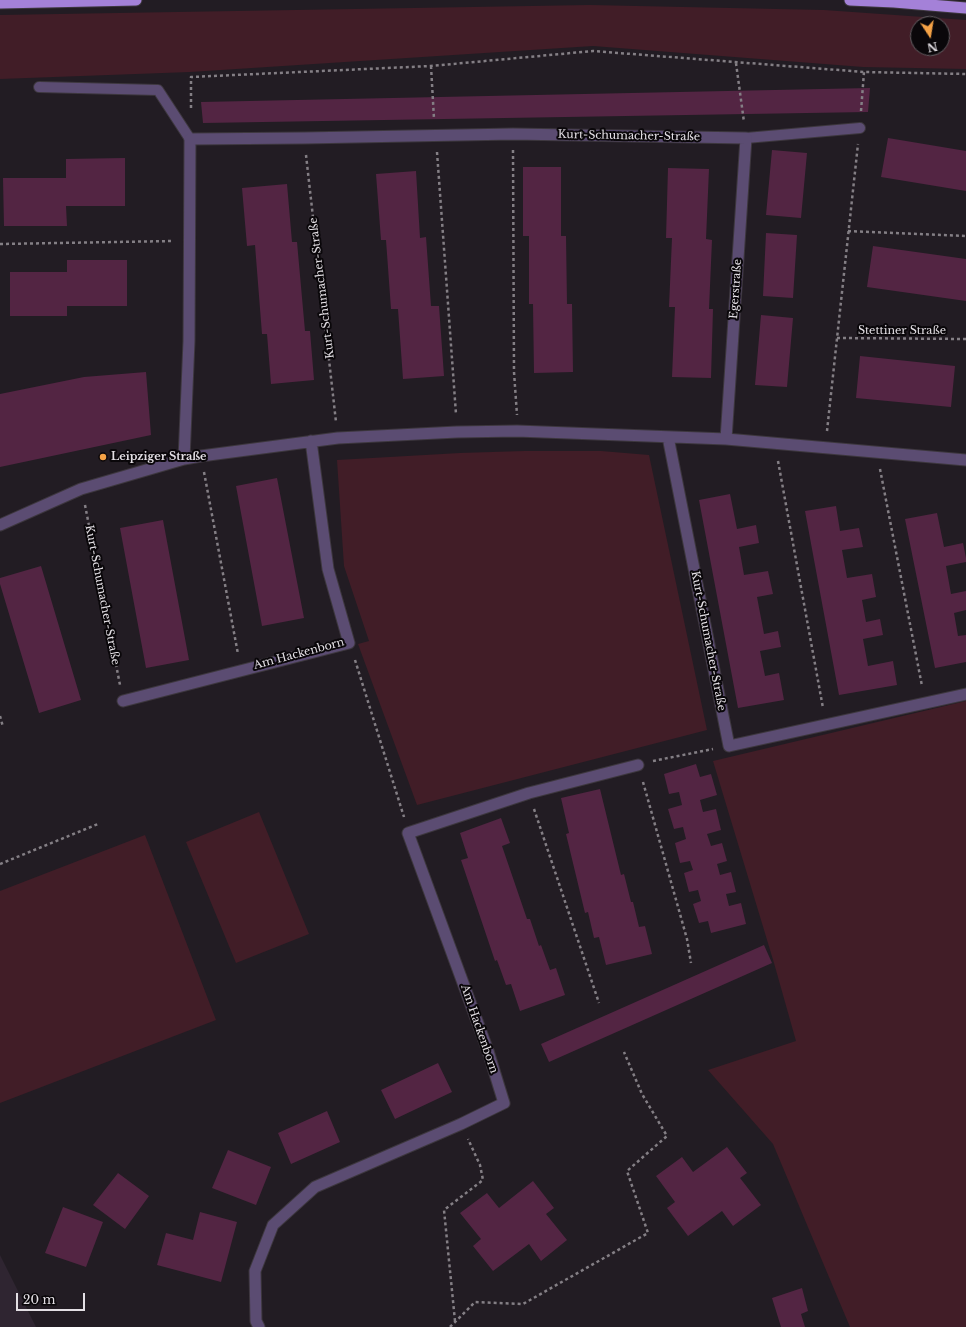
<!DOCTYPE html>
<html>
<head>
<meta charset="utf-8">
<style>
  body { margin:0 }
  #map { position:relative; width:966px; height:1327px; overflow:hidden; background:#221c23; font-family:"Libre Baskerville",serif }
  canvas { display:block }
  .north { position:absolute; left:910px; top:16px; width:40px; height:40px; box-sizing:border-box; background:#0a070a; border:1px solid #615d61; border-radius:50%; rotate:168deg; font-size:11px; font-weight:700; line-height:16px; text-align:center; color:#e3dfe4 }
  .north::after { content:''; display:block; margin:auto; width:14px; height:18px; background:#f5a246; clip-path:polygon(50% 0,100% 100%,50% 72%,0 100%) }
  .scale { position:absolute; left:16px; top:1293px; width:69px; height:18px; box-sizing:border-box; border:2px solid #e3dfe4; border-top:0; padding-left:5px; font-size:12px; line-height:14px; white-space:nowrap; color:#e3dfe4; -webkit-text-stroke:3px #0a070a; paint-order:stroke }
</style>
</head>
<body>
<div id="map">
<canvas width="966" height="1327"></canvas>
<div class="north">N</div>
<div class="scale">20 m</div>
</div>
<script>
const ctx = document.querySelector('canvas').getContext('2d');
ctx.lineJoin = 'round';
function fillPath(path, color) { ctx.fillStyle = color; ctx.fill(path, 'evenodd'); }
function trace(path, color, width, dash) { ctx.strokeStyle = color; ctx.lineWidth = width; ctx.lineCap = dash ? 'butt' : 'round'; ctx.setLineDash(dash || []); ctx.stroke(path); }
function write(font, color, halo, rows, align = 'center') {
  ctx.font = font + ' "Libre Baskerville",serif'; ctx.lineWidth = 4; ctx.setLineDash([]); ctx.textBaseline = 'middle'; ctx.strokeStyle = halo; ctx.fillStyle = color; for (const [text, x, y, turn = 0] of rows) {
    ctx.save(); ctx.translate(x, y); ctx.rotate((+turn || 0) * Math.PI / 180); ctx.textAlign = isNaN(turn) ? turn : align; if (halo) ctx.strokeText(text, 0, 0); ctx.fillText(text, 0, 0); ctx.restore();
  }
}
fillPath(new Path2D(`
  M0,1255L36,1327H0Z`), '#2f2531');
fillPath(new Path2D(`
  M590,5L824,10L966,20V69L863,67L593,46L190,72L0,79V15ZM918,24H942V48H918Z
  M524,451H601L649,455L707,730L417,805L358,644L369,641L344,566L337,460L460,453Z
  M966,701V1327H850L773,1144L708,1070L796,1041L774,963L713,761Z
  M259,812L309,934L236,963L186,842Z
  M145,835L216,1020L0,1103V891Z`), '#411d27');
fillPath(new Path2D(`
  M870,88L868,112L203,123L201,102Z
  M888,138L966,151V191L881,177Z
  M772,150L807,153L801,218L766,215Z
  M125,158V206H66L67,226H4L3,178H66V159Z
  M523,167H561V236H566L567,304H572L573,372L534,373L533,304H529V236H523Z
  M668,168L709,169L706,239L712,240L709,309H713L711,378L672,377L675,307H669L672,238H666Z
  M416,171L420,238L426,237L431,306H439L444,376L403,379L398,309H391L386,240H381L376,174Z
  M287,184L292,242H297L305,331H310L314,380L271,384L267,334H262L255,245L247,246L242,188Z
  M766,233L797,235L793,298L763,296Z
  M873,246L966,259V301L867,287Z
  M67,260H127V306H67V316H10V272H67Z
  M761,315L793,318L787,387L755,385Z
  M860,356L955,366L951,407L856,398Z
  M146,372L151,435L0,467V394L84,377Z
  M277,478L304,618L262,626L236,486Z
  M730,494L737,529L756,525L759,543L739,547L744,575L768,571L773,594L757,597L764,634L778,631L781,647L760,651L765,676L779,673L784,700L738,708L699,500Z
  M836,506L840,531L859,528L863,547L842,550L847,578L872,574L876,597L862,600L866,622L880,619L883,635L863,639L868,666L893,661L897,685L839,695L805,511Z
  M937,513L944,547L963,543L966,558V562L946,566L951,594L966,591V610L954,613L958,636L966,635V662L935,668L905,519Z
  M163,520L189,660L146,668L120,528Z
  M41,566L81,700L39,713L0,584V578Z
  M696,764L700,777L711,774L717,795L700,800L703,812L716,809L721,830L707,834L711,846L722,843L727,861L717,864L720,875L731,872L736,892L726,894L729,906L741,903L746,924L711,933L708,921L699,923L693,904L701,901L698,890L689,892L684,873L693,870L690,861L680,863L675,843L686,839L683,827L674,829L668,809L682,805L679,792L669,794L664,774Z
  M600,789L621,875L624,874L631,902H633L639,927L645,926L652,954L606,965L599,937L594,938L588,912L585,913L566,834L569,833L561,798Z
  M501,818L510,843L502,846L527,919H530L539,946L541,945L550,970L556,968L565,995L520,1011L511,984L506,985L497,960L495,961L461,860L468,858L460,833Z
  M764,945L772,963L549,1062L541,1044Z
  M438,1063L452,1092L395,1119L381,1090Z
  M327,1111L340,1142L291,1164L278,1133Z
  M727,1147L747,1173L740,1178L761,1205L733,1226L722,1211L688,1236L667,1208L675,1202L656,1176L682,1157L693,1172Z
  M228,1150L271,1167L256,1205L212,1188Z
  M118,1173L149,1196L125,1229L93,1205Z
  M533,1181L554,1208L546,1214L567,1240L541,1261L529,1244L493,1271L473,1246L481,1239L460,1213L487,1193L499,1208Z
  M63,1207L103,1222L86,1267L45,1253Z
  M200,1212L237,1222L221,1282L157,1265L166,1233L193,1240Z
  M802,1288L808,1311L801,1314L805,1327H781L772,1298Z`), '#532543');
const service = new Path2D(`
  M39,87L158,90L190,139
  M746,138L860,128`);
const minor = new Path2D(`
  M668,437L729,746L966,694
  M184,459L189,341L190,139L304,138L513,134L746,138L726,439
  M0,525L81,489L184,459L201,456L338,438L457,432L517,431L726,439L966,460
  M123,701L349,643L328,569L311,441
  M259,1327L256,1321L255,1271L273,1225L315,1187L461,1124L504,1103L488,1051L408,833L529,793L638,765`);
const trunk = new Path2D(`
  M850,0L894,2L966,8
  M0,3L136,0`);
trace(service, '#3d373e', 12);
trace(minor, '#3d373e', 13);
trace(trunk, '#3d373e', 13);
trace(new Path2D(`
  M736,63L744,122
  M431,66L434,119
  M191,108V77L431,66L593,51L864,72L966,74
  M861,111L864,72
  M513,150L514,372L517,415
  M437,152L456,414
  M306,155L336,422
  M848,231L966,236
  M0,244L173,241
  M837,338L966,339
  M827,431L858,144
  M778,461L823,708
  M880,469L922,686
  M204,472L238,654
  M85,505L120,685
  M355,660L404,817
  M0,716L3,727
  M653,761L713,749
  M643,782L687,939L691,963
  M534,809L599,1003
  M0,864L98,824
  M455,1321L444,1210L483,1180L480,1165L468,1139
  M450,1327L475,1302L523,1304L648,1233L627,1171L667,1136L642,1094L624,1052`), '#847f85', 2.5, [3, 3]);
trace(service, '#5b4c72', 10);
trace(minor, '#5b4c72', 11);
trace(trunk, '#a481d8', 11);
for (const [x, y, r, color] of [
  [103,457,4,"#f5a246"]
]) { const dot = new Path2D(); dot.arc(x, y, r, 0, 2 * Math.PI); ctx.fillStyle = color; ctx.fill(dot); trace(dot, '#0a070a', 1.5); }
write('11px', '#e3dfe4', '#0a070a', [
  ["Kurt-Schumacher-Straße",629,136,1],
  ["Kurt-Schumacher-Straße",322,288,-97],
  ["Egerstraße",736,289,-86],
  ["Stettiner Straße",902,331],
  ["Kurt-Schumacher-Straße",102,595,79],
  ["Kurt-Schumacher-Straße",708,641,79],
  ["Am Hackenborn",299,654,-15],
  ["Am Hackenborn",479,1029,71]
]);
write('bold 11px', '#e3dfe4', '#0a070a', [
  ["Leipziger Straße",111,457]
], 'left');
</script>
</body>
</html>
